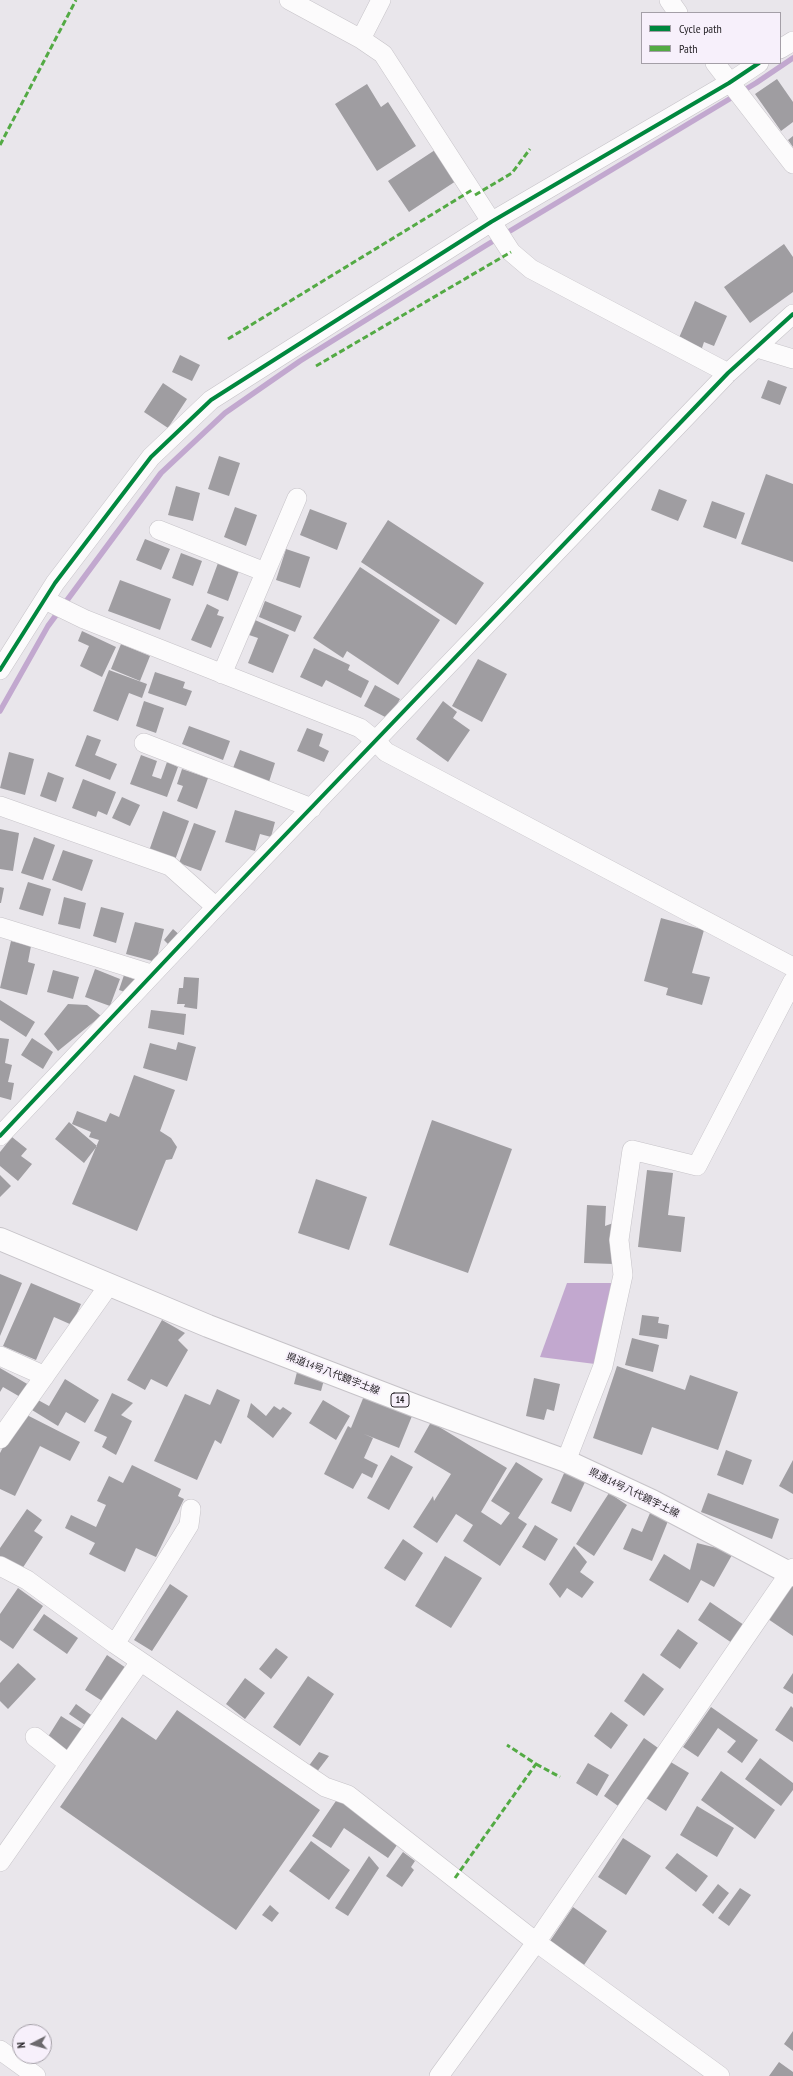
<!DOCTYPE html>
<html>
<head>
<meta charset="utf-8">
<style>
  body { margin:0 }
  #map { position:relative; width:793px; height:2076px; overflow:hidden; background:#e9e6eb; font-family:"PT Sans Narrow",sans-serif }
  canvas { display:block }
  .legend { position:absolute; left:641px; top:12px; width:140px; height:52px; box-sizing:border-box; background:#f7f0fb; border:1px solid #a49fa7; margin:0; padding:5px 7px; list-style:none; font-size:12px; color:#282529 }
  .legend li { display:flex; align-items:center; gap:8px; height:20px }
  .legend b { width:20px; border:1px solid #a49fa7 }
  .north { position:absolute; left:12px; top:2024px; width:40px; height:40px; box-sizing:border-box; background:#f7f0fb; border:1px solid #a49fa7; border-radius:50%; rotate:264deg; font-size:11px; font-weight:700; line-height:16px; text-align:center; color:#282529 }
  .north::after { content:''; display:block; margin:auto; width:14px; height:18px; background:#6c696d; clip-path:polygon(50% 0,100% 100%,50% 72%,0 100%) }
</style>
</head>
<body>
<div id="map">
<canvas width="793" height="2076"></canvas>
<ul class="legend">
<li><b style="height:5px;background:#00873e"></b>Cycle path</li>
<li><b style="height:5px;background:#53aa44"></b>Path</li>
</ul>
<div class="north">N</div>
</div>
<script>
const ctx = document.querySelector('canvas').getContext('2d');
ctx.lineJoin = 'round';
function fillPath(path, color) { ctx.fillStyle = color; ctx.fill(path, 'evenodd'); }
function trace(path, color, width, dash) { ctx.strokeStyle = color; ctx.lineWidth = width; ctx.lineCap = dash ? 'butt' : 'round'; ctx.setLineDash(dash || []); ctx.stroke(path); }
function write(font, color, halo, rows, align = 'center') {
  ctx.font = font + ' "PT Sans Narrow","Noto Sans JP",sans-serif'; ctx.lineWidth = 4; ctx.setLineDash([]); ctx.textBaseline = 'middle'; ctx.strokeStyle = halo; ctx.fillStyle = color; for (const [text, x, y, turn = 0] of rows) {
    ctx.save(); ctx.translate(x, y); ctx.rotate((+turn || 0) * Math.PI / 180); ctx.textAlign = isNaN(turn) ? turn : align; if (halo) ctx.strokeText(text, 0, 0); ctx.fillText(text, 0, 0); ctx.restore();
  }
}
fillPath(new Path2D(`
  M567,1283H612L595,1364L540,1357Z`), '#c2a8cf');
trace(new Path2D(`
  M0,711L48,626L161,473L225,413L300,361L485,246L756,83L793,58`), '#c2a8cf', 5.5);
fillPath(new Path2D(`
  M777,79L793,102V122L781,131L755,94Z
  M367,84L381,107L388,102L416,146L377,171L335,104Z
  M793,136V147L788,140Z
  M435,150L456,181L409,212L388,181Z
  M784,244L793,257V292L750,323L724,287Z
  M695,301L727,316L714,346L704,342L701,351L678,340Z
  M180,355L200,365L192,381L172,372Z
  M768,380L787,387L780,405L761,398Z
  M163,383L187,399L168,428L144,412Z
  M219,456L240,463L229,496L208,489Z
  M766,474L793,484V562L741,544Z
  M176,486L200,493L193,521L168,515Z
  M659,489L687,500L678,521L651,510Z
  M712,501L745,513L736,539L703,527Z
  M235,507L257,515L246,546L224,537Z
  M310,509L347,523L337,550L300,535Z
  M388,520L484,583L456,625L361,562Z
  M145,539L170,549L161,570L136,560Z
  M286,549L310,557L300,588L276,580Z
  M181,553L202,561L193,586L172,578Z
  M218,563L239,571L228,601L207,593Z
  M360,567L440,620L398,685L347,651L343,658L313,638Z
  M120,580L171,599L160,630L108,611Z
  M265,601L302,616L295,632L259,617Z
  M207,604L219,610L217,615L224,617L211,648L191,640Z
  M255,620L289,635L273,673L248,663L258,638L249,635Z
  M82,631L116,647L102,677L80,666L89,646L78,641Z
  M121,644L150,656L140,681L111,669Z
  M314,648L350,665L348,670L369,681L361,698L326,680L322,687L300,677Z
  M478,659L507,674L482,722L452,706Z
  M109,670L147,684L142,698L129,693L118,721L93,711Z
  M155,672L185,682L183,688L192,691L186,706L148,693Z
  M375,685L400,699L389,719L364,706Z
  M144,701L164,708L156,733L136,726Z
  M443,701L457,712L453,718L470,730L448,762L416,739Z
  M189,726L230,741L223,760L182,744Z
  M307,728L323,734L319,746L329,751L324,762L297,751Z
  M87,735L101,740L95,755L117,764L110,780L75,766Z
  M240,750L275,763L269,782L233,768Z
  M9,752L34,759L25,795L0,788Z
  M141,755L157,761L152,776L161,779L167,762L178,767L167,797L130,784Z
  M182,769L208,778L197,809L177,801L183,786L177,784Z
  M48,772L64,778L56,802L40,796Z
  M83,779L116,792L107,815L98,811L96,817L72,808Z
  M122,797L140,805L130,826L112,818Z
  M235,810L275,822L271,837L260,834L255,851L225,842Z
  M163,811L189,821L175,860L149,851Z
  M194,823L216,831L201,871L179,863Z
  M0,829L19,833L13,871L0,869Z
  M34,837L55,845L43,880L21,873Z
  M63,850L93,860L82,891L52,880Z
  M28,882L51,889L43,916L19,909Z
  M0,887L4,888L1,903H0Z
  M64,897L86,903L80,929L58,924Z
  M101,907L124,913L116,943L93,936Z
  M661,918L704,930L692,973L710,977L702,1005L666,995L668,988L644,981Z
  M135,922L164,929L156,962L126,954Z
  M173,929L183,938L173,949L164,940Z
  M11,941L31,946L28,962L35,964L27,995L0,988Z
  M95,969L120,979L110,1006L85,997Z
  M53,970L79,977L73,999L47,992Z
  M124,975L136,980L131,994L119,990Z
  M184,977L199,978L197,1009L184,1007L185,1004H177L179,988H183Z
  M0,1000L35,1022L26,1037L0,1020Z
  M68,1004L87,1005L101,1016L58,1051L44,1034Z
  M151,1010L186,1014L184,1035L148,1028Z
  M0,1038L9,1039L5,1063L12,1065L8,1082L14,1083L11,1100L0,1097Z
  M32,1038L53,1052L43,1069L21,1055Z
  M178,1042L196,1047L187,1081L143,1068L150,1043L176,1050Z
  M134,1075L175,1090L160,1131L171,1138L177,1147L172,1159L166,1160L137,1231L72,1204L99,1140L89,1137L91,1132L72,1124L77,1111L106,1122L110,1113L119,1117Z
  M432,1120L512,1149L468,1273L389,1245Z
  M69,1122L97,1146L84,1163L55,1139Z
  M12,1137L27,1149L21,1156L32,1164L18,1181L0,1166V1152Z
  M647,1170L673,1173L668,1215L685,1217L681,1252L638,1247Z
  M0,1175L11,1186L0,1197Z
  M316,1179L367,1197L349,1250L298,1233Z
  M587,1205L606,1206L605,1226L616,1222L614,1264L584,1263Z
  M0,1274L22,1283L0,1336Z
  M31,1283L81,1304L72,1325L54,1317L36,1360L3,1346Z
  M642,1315L659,1317L658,1323L669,1325L667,1339L639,1335Z
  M162,1320L185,1333L178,1340L188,1350L167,1387L151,1379L145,1390L127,1380Z
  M632,1338L659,1345L653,1372L625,1365Z
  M617,1366L685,1390L690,1375L738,1392L718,1450L652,1427L642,1455L593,1438Z
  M0,1368L29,1385L22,1398L3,1387L0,1392Z
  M298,1368L325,1376L321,1391L294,1384Z
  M534,1378L560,1384L554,1411L547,1409L544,1420L526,1416Z
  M65,1379L99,1400L85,1423L66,1412L58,1426L32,1410L38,1400L49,1406Z
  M217,1389L240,1400L221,1444L215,1440L197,1480L154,1461L185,1394L210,1405Z
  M112,1393L133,1403L121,1415L132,1421L116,1455L102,1447L107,1437L94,1431Z
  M364,1396L412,1416L399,1448L364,1434L373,1438L364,1458L378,1465L372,1478L362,1473L353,1489L324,1474L348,1426L351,1428Z
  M323,1400L350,1416L336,1440L309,1423Z
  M251,1403L266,1416L274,1406L280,1410L283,1407L292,1413L273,1438L247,1417Z
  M21,1412L80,1442L70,1461L40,1446L15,1496L0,1489V1453Z
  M431,1422L507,1468L481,1512L501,1525L510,1513L491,1501L516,1462L543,1479L518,1518L527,1524L500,1566L463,1541L473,1525L456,1514L437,1543L413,1527L433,1496L434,1501L451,1474L414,1452Z
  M726,1450L752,1460L743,1485L717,1475Z
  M391,1455L413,1467L389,1510L367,1498Z
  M793,1460V1494L779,1486Z
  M132,1465L181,1489L178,1496L184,1499L156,1557L136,1548L125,1572L89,1554L95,1543L65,1528L71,1515L96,1527L106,1505L97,1501L109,1476L123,1483Z
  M565,1471L586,1480L571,1512L551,1503Z
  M609,1493L627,1505L594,1556L576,1544Z
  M708,1493L779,1519L772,1539L701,1512Z
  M27,1509L42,1520L34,1531L43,1537L20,1572L0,1558V1548Z
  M650,1513L668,1521L652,1561L623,1549L632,1528L642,1532Z
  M535,1525L558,1539L545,1561L522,1547Z
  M403,1539L423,1553L405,1581L384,1568Z
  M697,1543L721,1549L732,1555L714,1587L701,1580L688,1603L649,1580L664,1554L690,1570Z
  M574,1546L587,1562L580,1572L594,1582L582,1598L567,1588L560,1598L549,1584Z
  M445,1556L482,1578L451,1628L415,1606Z
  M793,1582V1636L768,1619Z
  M170,1584L188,1596L152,1651L134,1640Z
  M18,1588L43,1606L13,1649L0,1640V1614Z
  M710,1602L744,1625L732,1643L698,1620Z
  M44,1614L78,1638L67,1654L33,1630Z
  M678,1629L698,1643L680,1669L660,1655Z
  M276,1648L288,1657L271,1679L259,1669Z
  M107,1655L129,1670L107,1704L85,1690Z
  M18,1663L36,1679L8,1709L0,1701V1683Z
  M643,1673L664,1689L644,1716L624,1701Z
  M793,1673V1694L783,1688Z
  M308,1676L334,1694L300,1746L273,1727Z
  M245,1678L265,1693L245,1719L226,1704Z
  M76,1704L94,1717L88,1727L69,1714Z
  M791,1706L793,1708V1742L775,1730Z
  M711,1707L758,1740L742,1763L727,1752L736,1741L718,1728L698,1757L683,1747Z
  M177,1710L320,1810L236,1930L60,1807L122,1717L156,1740Z
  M611,1712L628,1725L611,1749L594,1736Z
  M61,1716L83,1730L68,1754L46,1740Z
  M644,1738L661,1750L621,1808L604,1796Z
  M319,1752L329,1756L316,1773L308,1767Z
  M760,1758L793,1783V1790L781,1806L745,1779Z
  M669,1761L689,1773L666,1811L646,1798Z
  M588,1763L609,1775L597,1796L576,1783Z
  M721,1771L775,1810L755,1839L701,1800Z
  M340,1795L402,1838L388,1858L344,1828L331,1848L312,1836Z
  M697,1806L734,1828L717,1857L680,1835Z
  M623,1838L651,1856L626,1895L598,1877Z
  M311,1841L350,1870L329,1900L289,1871Z
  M403,1852L415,1861L411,1867L414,1870L402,1887L386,1876Z
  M677,1853L708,1876L696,1892L665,1868Z
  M369,1856L379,1868L348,1916L335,1908Z
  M718,1884L729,1893L713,1914L702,1905Z
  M740,1888L751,1895L729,1926L718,1918Z
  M270,1905L279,1913L272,1922L262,1915Z
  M573,1907L607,1931L584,1965L550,1941Z
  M793,2031V2051L784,2044Z
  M779,2062L793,2072V2076H769Z`), '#9f9da1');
const minor = new Path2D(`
  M289,0L361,39L383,54L511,252L531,269L728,373
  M669,0L678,13
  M361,39L381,0
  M780,49L793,41
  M715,63L793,164
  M757,348L793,359
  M159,530L265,572
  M45,600L84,619L360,728L375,740L386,752L793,967
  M0,670L55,583L151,457L211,400L491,222L729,83L759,63
  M222,674L297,498
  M144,743L312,808
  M0,806L170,866L216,907
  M0,927L151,974
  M0,1136L216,907L728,373L793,314
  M0,1356L45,1376
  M0,1439L109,1285
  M566,1461L603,1366L623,1275L619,1240L632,1150L697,1166L793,981
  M191,1509L189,1525L115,1644L325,1787L348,1795L536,1942L720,2076
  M0,1566L27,1580L115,1644
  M35,1737L69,1764
  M0,1862L140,1662
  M0,2050L36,2076
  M439,2076L532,1948L793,1568`);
const major = new Path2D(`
  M0,1239L208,1326L416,1406L566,1461L652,1501L793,1575`);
trace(minor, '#c6c3c8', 20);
trace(major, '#c6c3c8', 24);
trace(minor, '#fcfbfc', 19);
trace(major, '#fcfbfc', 22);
trace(new Path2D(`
  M0,145L76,0
  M475,195L512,173L530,149
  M228,339L472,190
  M316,366L511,252
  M536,1764L560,1777
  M455,1878L536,1764L507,1745`), '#53aa44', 3, [6, 3]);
trace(new Path2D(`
  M0,670L55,583L151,457L211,400L491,222L729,83L759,63
  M0,1136L216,907L728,373L793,314`), '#00873e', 4);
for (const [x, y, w] of [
  [400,1400,18]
]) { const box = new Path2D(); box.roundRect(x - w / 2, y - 7, w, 14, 3); ctx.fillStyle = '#f7f0fb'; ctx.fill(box); trace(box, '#282529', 1); }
write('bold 9px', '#282529', null, [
  ["14",400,1400]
]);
write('10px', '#282529', '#f7f0fb', [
  ["県道14号八代鏡宇土線",333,1374,21],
  ["県道14号八代鏡宇土線",634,1493,26]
]);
</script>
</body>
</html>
